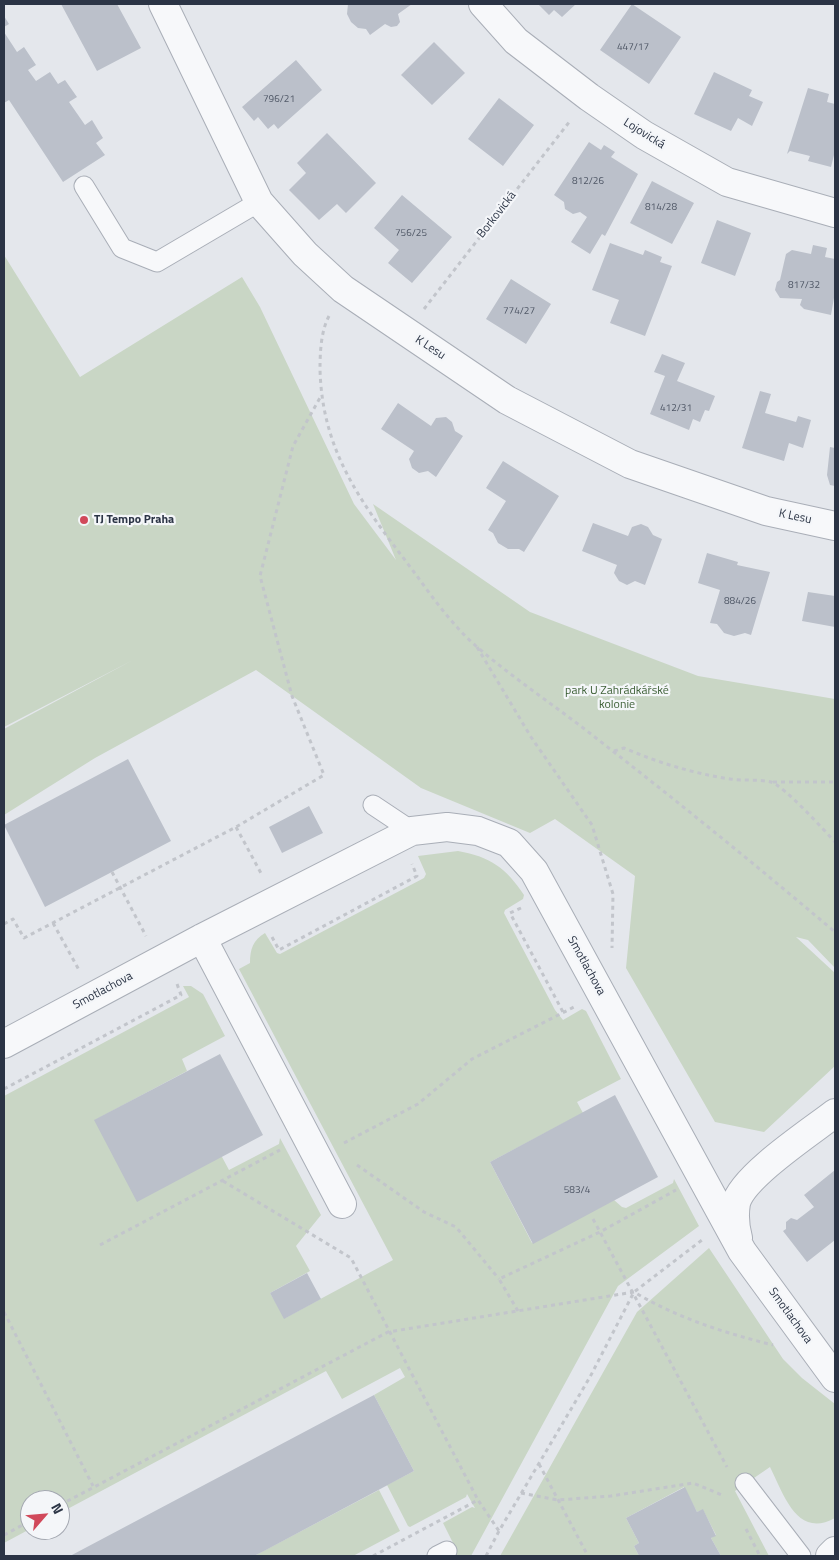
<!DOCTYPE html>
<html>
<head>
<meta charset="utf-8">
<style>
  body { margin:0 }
  #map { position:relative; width:839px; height:1560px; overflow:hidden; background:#e4e7ec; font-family:"Titillium Web",sans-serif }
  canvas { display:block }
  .frame { position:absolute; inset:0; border:5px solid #2b3445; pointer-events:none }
  .north { position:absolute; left:20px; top:1490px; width:50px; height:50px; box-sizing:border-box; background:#f4f6f9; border:1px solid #a4a8b1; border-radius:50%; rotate:63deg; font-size:14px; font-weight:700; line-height:20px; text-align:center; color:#2b3445 }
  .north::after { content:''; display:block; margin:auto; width:18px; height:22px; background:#d1495b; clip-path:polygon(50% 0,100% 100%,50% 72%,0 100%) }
</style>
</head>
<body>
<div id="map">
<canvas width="839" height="1560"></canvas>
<div class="frame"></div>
<div class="north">N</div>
</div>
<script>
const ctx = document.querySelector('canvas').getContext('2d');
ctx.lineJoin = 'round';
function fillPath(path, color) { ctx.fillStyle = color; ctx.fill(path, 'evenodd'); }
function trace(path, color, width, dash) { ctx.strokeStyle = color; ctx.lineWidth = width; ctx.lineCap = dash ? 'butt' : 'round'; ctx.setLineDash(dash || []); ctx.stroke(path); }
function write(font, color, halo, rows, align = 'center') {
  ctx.font = font + ' "Titillium Web",sans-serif'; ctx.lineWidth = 4.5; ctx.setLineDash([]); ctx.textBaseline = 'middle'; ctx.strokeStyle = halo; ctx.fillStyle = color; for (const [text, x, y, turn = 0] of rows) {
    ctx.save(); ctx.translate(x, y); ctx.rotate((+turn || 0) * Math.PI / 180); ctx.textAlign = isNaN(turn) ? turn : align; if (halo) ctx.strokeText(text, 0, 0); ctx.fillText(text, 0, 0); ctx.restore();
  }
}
fillPath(new Path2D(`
  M4,255L80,377L242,277L260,307L354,504L396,560L373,504L530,612L698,676L835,699V968L808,940L796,937L835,973V1066L764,1132L715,1122L626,968L635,876L555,819L530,833L421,788L256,670L95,758L4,815V729L133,660L4,727Z
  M458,851C491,857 506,868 524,895L523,899L505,910L504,913L555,1010L563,1020L582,1009L586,1011L621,1079L577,1102L583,1113L490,1162L532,1243L614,1200L622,1207L626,1208L673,1183L674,1179L699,1226L618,1286L471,1556H448L457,1551L443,1523L472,1507L475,1508L467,1494L466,1497L410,1527L408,1526L387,1485L414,1471L374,1395L405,1377L400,1368L342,1399L326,1371L60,1513V1500H30V1529L4,1543V1096L189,997L183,986H191L203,994L225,1036L182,1059L187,1071L95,1120L222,1157L229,1170L279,1144L280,1138L321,1215L296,1246L310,1271L270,1293L285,1318L393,1260L239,969L250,963C250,949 253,940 265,933L277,953L280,954L424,878L426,874L418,856Z
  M709,1248L783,1359L802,1378L835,1404V1518C797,1539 784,1495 770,1467L735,1491L769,1556H721L711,1538L716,1535L703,1510L697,1512L684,1487L626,1518L639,1543L634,1546L639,1556H500L637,1312Z
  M379,1490L400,1531L353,1556H254Z`), '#c9d6c5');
fillPath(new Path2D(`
  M61,4H117L141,48L97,71Z
  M348,4H412L398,14L400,22L397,26L391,27L385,24L370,35L366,29L358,28L351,22L347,14Z
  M538,4H576L562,17L554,10L549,15Z
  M632,4L681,37L649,84L600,50Z
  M4,16L9,24L4,27Z
  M4,32L17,52L24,47L36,65L28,70L36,81L50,72L58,84L65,80L77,97L69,102L85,125L92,120L103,138L96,143L105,155L63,182L9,100L4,103Z
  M434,42L465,73L432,105L401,75Z
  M296,60L322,90L278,129L274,124L268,129L258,117L254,121L242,107Z
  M714,72L752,90L749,96L763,102L752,126L738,118L731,131L694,114Z
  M808,88L829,94L827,102L835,104V151L831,167L808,161L810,156L790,151L787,154Z
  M499,98L534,125L503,166L468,139Z
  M327,133L376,183L346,213L337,204L319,220L289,190L306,173L297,163Z
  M589,142L601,150L604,145L615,152L611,157L638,174L605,236L602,234L590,254L571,242L587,217L580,212L573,214L565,209L564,202L554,195Z
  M652,181L694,203L672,244L630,223Z
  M402,195L452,237L412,283L388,263L399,250L374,228Z
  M717,220L751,233L735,276L701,263Z
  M610,243L643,255L645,250L662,257L660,262L672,266L645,336L610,323L619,300L592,290Z
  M813,245L827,248L825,257L835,259V292L831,315L804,309L800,305L802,299L780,298L775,290L777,282L780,280L786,254L792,250L811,254Z
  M511,279L551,304L526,344L486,319Z
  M662,354L685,363L677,381L715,396L709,411L705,410L700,422L693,419L689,430L650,414L665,376L654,372Z
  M760,391L771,394L765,413L796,422L798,416L811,420L803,448L789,443L784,461L742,448Z
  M398,403L431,426L436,418L446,417L452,422L455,431L463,436L436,477L428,471L419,473L412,468L409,459L414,451L381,429Z
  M830,447L835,448V486L830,485L827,475Z
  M503,461L559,496L524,552L519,549H508L498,543L493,533L488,530L506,501L486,488Z
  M593,523L628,536L632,527L641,524L648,527L653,535L662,539L645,585L635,581L627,585L619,581L614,573L617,565L582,551Z
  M707,553L738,562L737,565L770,572L751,635L745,633L734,636L724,633L717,624L710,623L720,590L698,583Z
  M808,592L835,596V627L802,621Z
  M128,759L171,841L45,907L4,825Z
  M309,806L323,833L282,853L269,827Z
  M220,1054L263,1135L137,1202L94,1120Z
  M615,1095L658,1177L533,1244L490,1162Z
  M835,1170V1240L807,1262L783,1231L786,1229V1222L791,1218L797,1220L814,1207L804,1195Z
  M307,1273L321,1299L284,1319L270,1293Z
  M374,1395L414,1471L264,1551L254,1556H70Z
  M685,1487L697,1512L703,1509L716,1536L711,1538L721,1556H639L634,1546L639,1543L626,1518Z`), '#bbc0ca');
const service = new Path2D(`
  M84,186L122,248L157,262L259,202
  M373,805L412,831
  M745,1483L801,1556
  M437,1556L447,1551`);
const minor = new Path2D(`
  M163,4L259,202L305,254L343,289L507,400L630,464L766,511L835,526
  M483,4L516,41L589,97L644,135L727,182L835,213
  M202,938L342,1204
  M4,1044L202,938L412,831L447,827L478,831L509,843L534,871L742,1251L835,1378
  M738,1238C735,1227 734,1215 736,1203C743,1176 812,1131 835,1113
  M830,1556L835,1551`);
trace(service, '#a9aeb7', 21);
trace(minor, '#a9aeb7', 30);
trace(new Path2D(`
  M424,309L570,121
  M329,316C321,331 320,352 320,369C322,453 363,505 411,568C431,595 450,623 476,646C514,679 557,707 596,738C677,801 757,866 835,932
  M477,647L531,737L592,825L613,894L612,948
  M614,751L624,748C659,763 692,773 730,779C743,781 759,779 771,782C784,786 825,831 835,842
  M773,782H835
  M236,827L262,875
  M112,872L146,936
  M521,908L510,913L563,1012
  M53,923L79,970
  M4,924L13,919L24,938L236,827L324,775L292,696L260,576L293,446L321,396
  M272,937L279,950L417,876L412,864
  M4,1089L181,995L177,984
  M344,1143L418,1104L472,1059L574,1007
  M357,1165L424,1212L456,1227L499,1279
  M223,1181L351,1258L478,1500
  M593,1219L727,1467
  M100,1245L280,1150
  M518,1311L499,1279L600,1232L676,1190
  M4,1312L93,1486
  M539,1464L588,1556
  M521,1493L558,1500L611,1496L693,1483L722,1495
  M60,1505L388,1332L634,1292C677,1318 725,1333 773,1345
  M746,1529L760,1556
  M4,1535L30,1521
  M373,1556L478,1500L499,1531
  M486,1556L499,1531L590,1377L634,1292L702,1240`), '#c2c5cb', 3, [4, 4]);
trace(service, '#f7f8fa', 19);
trace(minor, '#f7f8fa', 28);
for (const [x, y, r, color] of [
  [84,520,5,"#d1495b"]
]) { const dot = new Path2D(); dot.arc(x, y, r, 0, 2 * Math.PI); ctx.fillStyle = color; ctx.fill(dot); trace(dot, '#f4f6f9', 2); }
write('10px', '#4f5766', null, [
  ["447/17",633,48],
  ["796/21",279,100],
  ["812/26",588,182],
  ["814/28",661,208],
  ["756/25",411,234],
  ["817/32",804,286],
  ["774/27",519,312],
  ["412/31",676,409],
  ["884/26",740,602],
  ["583/4",577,1191]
]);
write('12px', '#2b3445', '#f4f6f9', [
  ["Lojovická",644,134,32],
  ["Borkovická",497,215,-52],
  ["K Lesu",430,348,33],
  ["K Lesu",795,517,12],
  ["Smotlachova",586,966,61],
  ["Smotlachova",103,991,-28],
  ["Smotlachova",790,1316,54]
]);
write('bold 12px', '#2b3445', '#f4f6f9', [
  ["TJ Tempo Praha",94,520]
], 'left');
write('12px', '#3f6138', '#f4f6f9', [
  ["park U Zahrádkářské",617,691],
  ["kolonie",617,705]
]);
</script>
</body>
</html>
